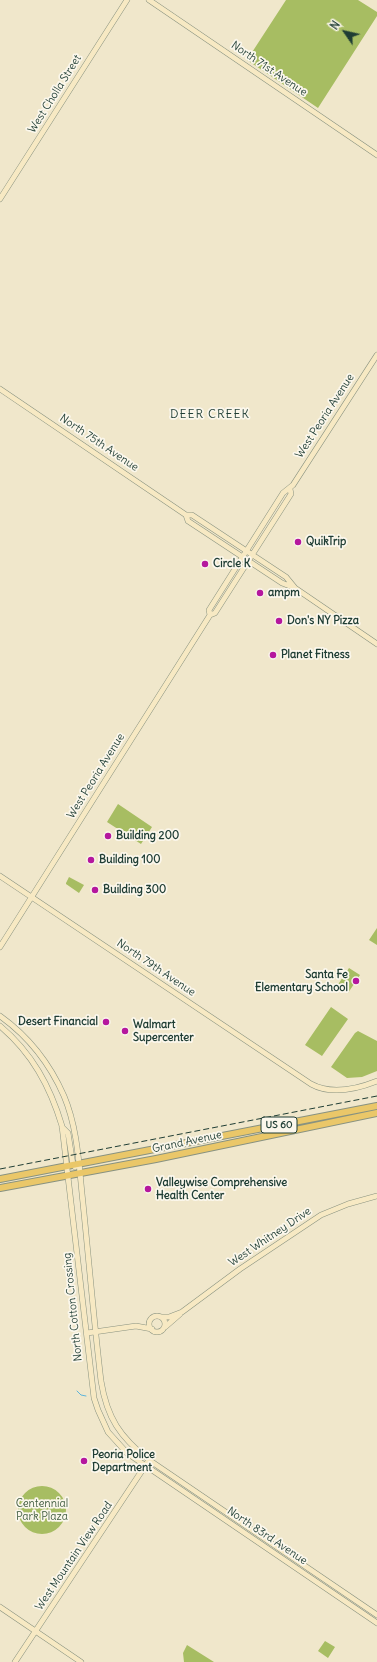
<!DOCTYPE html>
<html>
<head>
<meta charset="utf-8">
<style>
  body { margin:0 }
  #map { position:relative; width:377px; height:1662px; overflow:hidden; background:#f0e7cb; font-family:Delius,sans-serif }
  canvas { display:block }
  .north { position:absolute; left:325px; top:12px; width:40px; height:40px; -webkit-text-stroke:3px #fbf7ec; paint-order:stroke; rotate:304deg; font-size:11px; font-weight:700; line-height:16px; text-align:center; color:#1f3d34 }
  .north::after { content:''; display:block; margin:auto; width:14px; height:18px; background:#1f3d34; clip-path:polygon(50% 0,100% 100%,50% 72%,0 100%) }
</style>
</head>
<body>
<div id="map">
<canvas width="377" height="1662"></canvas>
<div class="north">N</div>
</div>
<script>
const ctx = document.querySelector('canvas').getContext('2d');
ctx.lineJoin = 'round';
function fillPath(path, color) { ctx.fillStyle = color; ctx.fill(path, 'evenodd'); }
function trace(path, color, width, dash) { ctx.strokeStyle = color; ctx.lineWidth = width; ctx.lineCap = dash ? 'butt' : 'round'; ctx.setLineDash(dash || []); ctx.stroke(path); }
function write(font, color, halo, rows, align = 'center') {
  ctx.font = font + ' Delius,sans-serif'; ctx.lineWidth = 3.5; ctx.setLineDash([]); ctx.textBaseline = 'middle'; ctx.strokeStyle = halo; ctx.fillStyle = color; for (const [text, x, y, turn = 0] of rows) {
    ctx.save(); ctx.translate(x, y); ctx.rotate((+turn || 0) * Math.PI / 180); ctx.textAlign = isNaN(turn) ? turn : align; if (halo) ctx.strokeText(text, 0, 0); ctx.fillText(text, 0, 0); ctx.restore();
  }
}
fillPath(new Path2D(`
  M286,0H358L377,12V16L318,108L247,60Z
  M118,804L152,827L141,844L107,822Z
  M69,877L84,885L79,893L66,884V883Z
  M377,928V945L369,940Z
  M349,968L360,975L348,993L337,986Z
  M331,1007L348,1019L322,1056L305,1045Z
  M358,1031L377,1041V1071L362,1077L347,1078L331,1067L355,1033Z
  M18 1510a24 24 0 1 1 48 0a24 24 0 1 1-48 0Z
  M325,1641L335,1647L328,1658L318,1651Z
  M187,1645L214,1662H184L183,1653Z`), '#a7bd62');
trace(new Path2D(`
  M77,1391L81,1395L86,1396`), '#5db4da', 1);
const secondary = new Path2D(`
  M149,0L377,155
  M0,199L127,0
  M0,389L186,515H192L286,577L295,588
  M186,515L188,521L282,583L295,588L377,644
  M210,615L209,610L283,493L293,485L377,355
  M0,876L311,1084C331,1095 357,1089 377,1081
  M0,947L210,615L215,613L291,494L290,489
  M0,1016C28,1036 50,1064 64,1096C78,1129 79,1167 83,1203C89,1262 94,1322 101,1381C107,1418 120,1437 149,1460L377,1615
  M0,1026C32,1053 50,1086 62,1126L94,1398L98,1410L108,1432L127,1453L377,1623
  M62,1127L68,1133L73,1165L75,1167
  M149 1324a8 8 0 1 1 16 0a8 8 0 1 1-16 0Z
  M162,1317H169L182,1312L240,1269L321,1215L348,1204L377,1196
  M165,1327L180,1314
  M87,1333L136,1326L152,1329
  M0,1607L81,1662
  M15,1662L147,1463`);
const highway = new Path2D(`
  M0,1179L377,1106
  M0,1188L156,1159L377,1113`);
trace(secondary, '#889280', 6);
trace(highway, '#889280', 8);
trace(secondary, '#f7e9c3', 5);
trace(highway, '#eac769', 6);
trace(new Path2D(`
  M0,1169L377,1096`), '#1f3d34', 1, [6, 3]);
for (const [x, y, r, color] of [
  [298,542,4,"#b5179e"],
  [205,564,4,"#b5179e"],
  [260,593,4,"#b5179e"],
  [279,621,4,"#b5179e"],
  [273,655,4,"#b5179e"],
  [108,836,4,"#b5179e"],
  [91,860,4,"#b5179e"],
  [95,890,4,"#b5179e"],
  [356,981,4,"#b5179e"],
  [106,1022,4,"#b5179e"],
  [125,1031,4,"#b5179e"],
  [148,1189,4,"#b5179e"],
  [84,1461,4,"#b5179e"]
]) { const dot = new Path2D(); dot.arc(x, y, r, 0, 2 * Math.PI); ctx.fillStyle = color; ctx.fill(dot); trace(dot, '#fbf7ec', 1.5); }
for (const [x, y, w] of [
  [279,1125,36]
]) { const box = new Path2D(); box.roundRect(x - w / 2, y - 8, w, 16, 3); ctx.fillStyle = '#fbf7ec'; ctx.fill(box); trace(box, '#1f3d34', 1); }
write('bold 10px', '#1f3d34', null, [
  ["US 60",279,1125]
]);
write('11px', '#1f3d34', '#fbf7ec', [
  ["North 71st Avenue",269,69,34],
  ["West Cholla Street",55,94,-58],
  ["West Peoria Avenue",325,416,-57],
  ["North 75th Avenue",99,443,34],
  ["West Peoria Avenue",96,776,-58],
  ["North 79th Avenue",156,968,34],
  ["Grand Avenue",187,1142,-12],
  ["West Whitney Drive",270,1237,-34],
  ["North Cotton Crossing",73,1307,-96],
  ["North 83rd Avenue",267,1536,34],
  ["West Mountain View Road",74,1556,-56]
]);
write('bold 11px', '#1f3d34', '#fbf7ec', [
  ["QuikTrip",306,542],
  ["Circle K",213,564],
  ["ampm",268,593],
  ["Don's NY Pizza",287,621],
  ["Planet Fitness",281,655],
  ["Building 200",116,836],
  ["Building 100",99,860],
  ["Building 300",103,890],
  ["Santa Fe",348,975,"right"],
  ["Elementary School",348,988,"right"],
  ["Desert Financial",98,1022,"right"],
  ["Walmart",133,1025],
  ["Supercenter",133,1038],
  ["Valleywise Comprehensive",156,1183],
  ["Health Center",156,1196],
  ["Peoria Police",92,1455],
  ["Department",92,1468]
], 'left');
write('11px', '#415d40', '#fbf7ec', [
  ["Centennial",42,1504],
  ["Park Plaza",42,1517]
]);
ctx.letterSpacing = '1px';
write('12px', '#1f3d34', '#fbf7ec', [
  ["DEER CREEK",210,415]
]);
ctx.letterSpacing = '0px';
</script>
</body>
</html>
